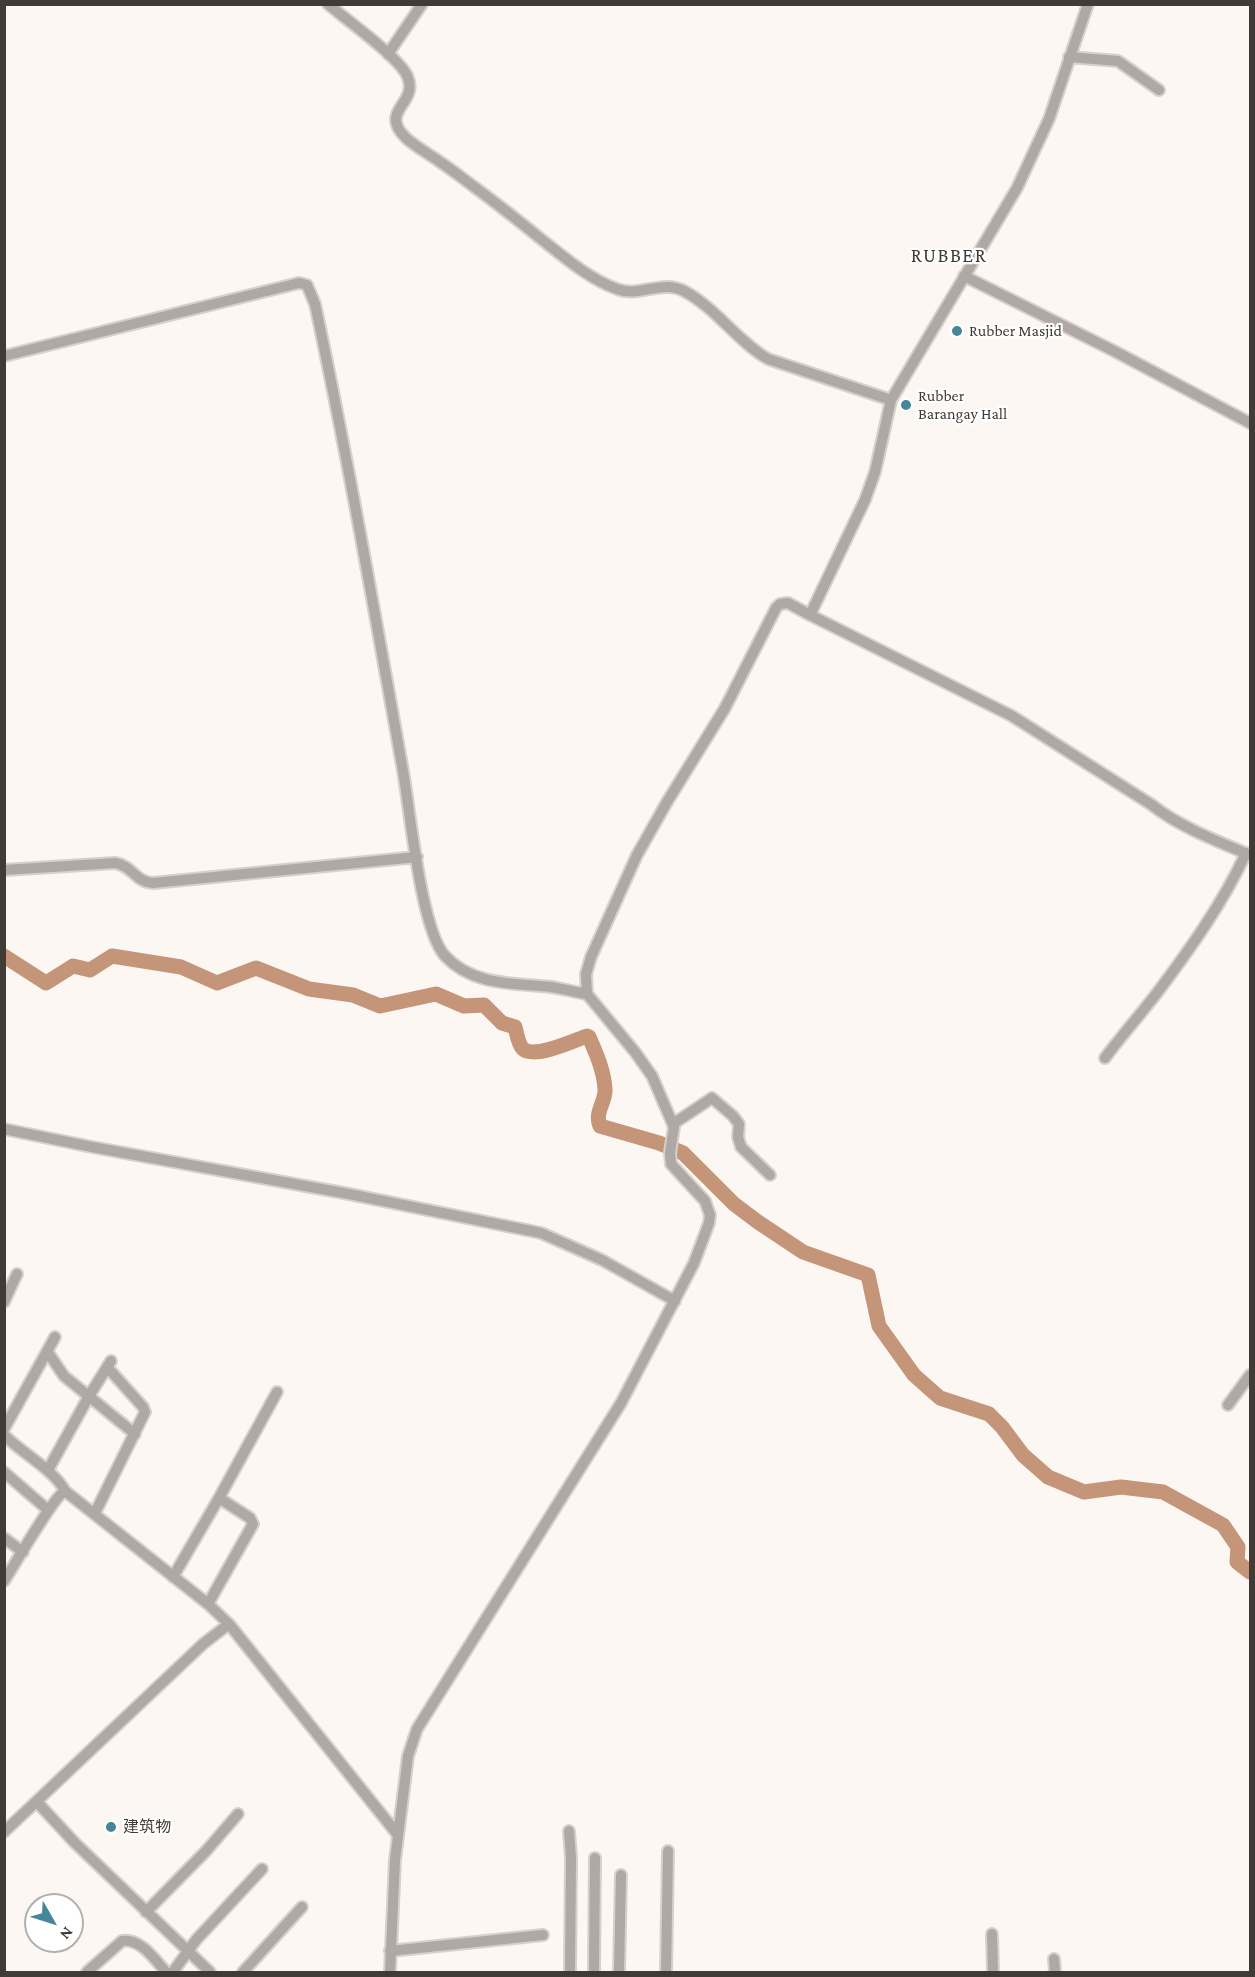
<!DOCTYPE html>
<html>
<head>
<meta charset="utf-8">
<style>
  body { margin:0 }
  #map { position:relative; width:1255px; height:1977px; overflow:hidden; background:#fdf7f3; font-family:"Crimson Pro",serif }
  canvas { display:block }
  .frame { position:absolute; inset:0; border:6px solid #413b37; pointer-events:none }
  .north { position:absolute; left:24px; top:1893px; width:60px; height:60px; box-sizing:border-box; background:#fff; border:2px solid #b3b1af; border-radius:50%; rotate:129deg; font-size:16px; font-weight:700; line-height:24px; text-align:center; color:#413b37 }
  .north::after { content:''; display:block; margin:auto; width:21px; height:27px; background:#458799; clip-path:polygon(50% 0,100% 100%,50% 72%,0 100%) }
</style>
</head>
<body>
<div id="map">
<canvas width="1255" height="1977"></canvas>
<div class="frame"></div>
<div class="north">N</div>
</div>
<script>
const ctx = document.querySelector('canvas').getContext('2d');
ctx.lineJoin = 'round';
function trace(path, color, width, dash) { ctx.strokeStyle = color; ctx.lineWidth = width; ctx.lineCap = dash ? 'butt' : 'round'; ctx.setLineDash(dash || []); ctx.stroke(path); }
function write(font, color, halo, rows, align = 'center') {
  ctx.font = font + ' "Crimson Pro","Noto Sans SC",serif'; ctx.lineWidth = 4.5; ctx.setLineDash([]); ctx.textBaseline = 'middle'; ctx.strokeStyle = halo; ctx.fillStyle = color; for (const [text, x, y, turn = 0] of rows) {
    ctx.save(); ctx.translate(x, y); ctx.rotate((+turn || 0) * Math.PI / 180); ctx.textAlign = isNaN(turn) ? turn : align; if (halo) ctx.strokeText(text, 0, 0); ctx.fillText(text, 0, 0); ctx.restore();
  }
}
trace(new Path2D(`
  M4,956L46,983L73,966L90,970L112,956L181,967L217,983L256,968L309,989L353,995L380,1006L436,994L464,1006L484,1005L502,1023L515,1027C517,1034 518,1044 523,1049C535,1059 573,1041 587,1036L589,1037C596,1053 604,1071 605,1089C606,1102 594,1112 600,1126L659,1143L683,1153L734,1204L758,1222L803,1252L868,1275L879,1326L914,1375L940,1398L989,1414L1002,1427L1023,1455L1048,1477L1084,1492L1121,1487L1163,1492L1223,1525L1238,1547L1237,1562L1250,1572`), '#c49578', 15);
const minor = new Path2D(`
  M328,4C345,19 402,59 408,78C418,104 378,111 406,138C416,147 429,154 440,162C451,169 462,178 473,186C496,203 519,221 541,239C564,257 589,279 617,289C639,298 662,279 684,291C716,308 737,341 768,359L891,400
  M388,54L422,4
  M1069,57L1118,61L1159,90
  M964,276L1116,352L1250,423
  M4,356L299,283L307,285L315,304C348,459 375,615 403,771C410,810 421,930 445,956C473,986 514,983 551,987C563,989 575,992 587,994
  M810,615L1012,716L1152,805C1178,826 1219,842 1250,855
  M4,870L115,863C133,866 135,882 153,883L417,857
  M1105,1058C1122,1035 1140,1015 1157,993C1190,949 1223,903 1246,853
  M673,1124L712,1098L733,1116L739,1124L738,1137L741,1147L770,1175
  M4,1129L92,1147L349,1194L541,1233L602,1260L675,1301
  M4,1302L17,1274
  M47,1351L64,1376L135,1434
  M1228,1405L1250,1375
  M4,1429L55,1337
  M4,1435C22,1453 55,1471 65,1491L208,1604L229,1624L398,1835
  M48,1470L89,1396L111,1361
  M4,1472L48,1510
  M95,1513L145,1412L143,1407L108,1368
  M4,1538L23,1552
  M173,1577L219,1498L277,1392
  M4,1581C14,1566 54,1496 65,1491
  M208,1604L253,1524L250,1518L219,1498
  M37,1802L75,1843L210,1972
  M569,1831L571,1858L570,1972
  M4,1832L203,1644L229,1624
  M146,1912L206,1851L238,1814
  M992,1934L993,1972
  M390,1951L543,1935
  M1054,1959L1055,1972
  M87,1972L122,1941C141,1938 155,1960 166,1972
  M173,1972L196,1940L262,1869
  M243,1972L302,1907
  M390,1972L395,1860L408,1756L417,1729L621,1403L694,1263L709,1223L710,1215L705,1201L671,1164L670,1153L674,1127L652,1076L635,1052L587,994L586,974L591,957L637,855L667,802L725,708L776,608L780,604L788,603L810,615L865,500L875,472L891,400L1017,188L1049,119L1088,4
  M594,1972L595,1858
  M619,1972L621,1875
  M666,1972L668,1851`);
trace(minor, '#d7d1cd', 14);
trace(minor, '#afa8a5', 10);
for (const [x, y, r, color] of [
  [957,331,6,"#458799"],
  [906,405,6,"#458799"],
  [111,1827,6,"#458799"]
]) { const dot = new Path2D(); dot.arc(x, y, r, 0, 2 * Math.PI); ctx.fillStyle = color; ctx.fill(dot); trace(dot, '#fff', 2); }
write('16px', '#413b37', '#fff', [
  ["Rubber Masjid",969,331],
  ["Rubber",918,396],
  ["Barangay Hall",918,414],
  ["建筑物",123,1827]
], 'left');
ctx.letterSpacing = '1.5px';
write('20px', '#413b37', '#fff', [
  ["RUBBER",949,256]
]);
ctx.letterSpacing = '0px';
</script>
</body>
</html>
